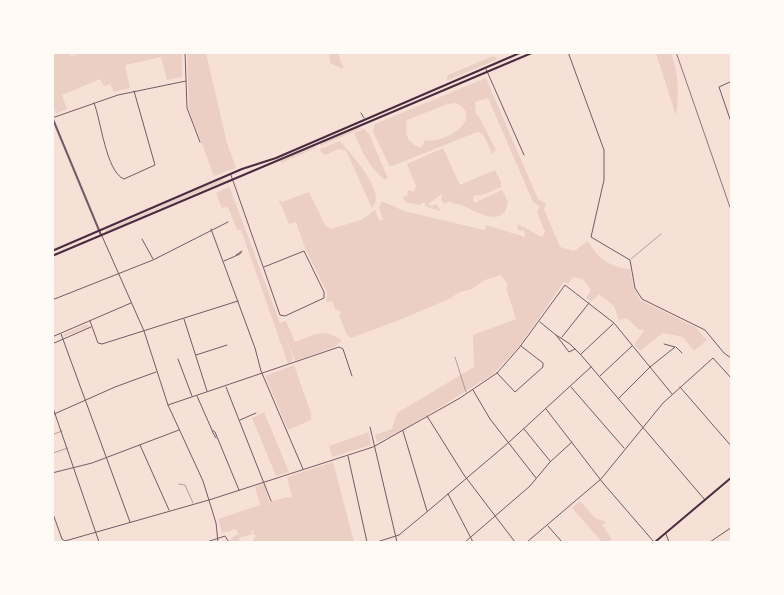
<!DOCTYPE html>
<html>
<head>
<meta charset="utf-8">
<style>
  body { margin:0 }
  #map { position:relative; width:784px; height:595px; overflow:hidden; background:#f7e1d7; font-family:"Work Sans",sans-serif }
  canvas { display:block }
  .frame { position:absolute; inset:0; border:54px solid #fffaf5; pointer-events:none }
</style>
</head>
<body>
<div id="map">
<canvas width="784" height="595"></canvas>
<div class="frame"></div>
</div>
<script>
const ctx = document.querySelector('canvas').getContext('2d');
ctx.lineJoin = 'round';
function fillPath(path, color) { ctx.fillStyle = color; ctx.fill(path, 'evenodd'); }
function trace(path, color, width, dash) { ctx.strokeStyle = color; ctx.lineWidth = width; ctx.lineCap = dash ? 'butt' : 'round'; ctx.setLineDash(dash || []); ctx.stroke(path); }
fillPath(new Path2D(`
  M58,53H69L71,56L83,52L182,53V77L167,80L161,57L125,65L130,88L114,92L110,84L104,86L100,79L62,95L67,109L56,114L53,105L52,55Z
  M187,53H206L227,143L236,168L214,176L189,110Z
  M329,53H338L344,69L330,63Z
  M656,53H671C679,74 679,93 676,116Z
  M493,56L498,59L446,81L448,75Z
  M486,78L538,199L546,204L544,209L560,247L574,251L588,241C597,258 611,268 630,269L634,288L640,300L695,327L707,340L694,351L683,337L663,333L640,351L634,344L645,330L638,329L627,318L619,320L614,306L599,294L591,302L586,298L591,290L584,280L574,277L568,284L564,282L517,349L492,375L398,433L377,442L375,435L392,429L397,413L474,367L473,335L516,319L506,288L508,285L501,275L485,280L472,289L460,292L449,299L402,319L351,338L347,335L339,315L341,312L335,309L332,301L326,303L327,293L305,248L296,222L289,224L278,198L282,202L309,192L325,225L331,229L361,220L375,210L379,220H383L379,208L382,201L404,211L484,230L486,225L525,237L524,230L520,231L517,229L518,224L542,237L545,232L537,212L540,207L533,202L488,98L475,102L476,115H478L496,150L492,154L483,134L477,132L390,167L373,132L375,124ZM456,103C486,119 443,145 425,140L421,148C409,144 404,136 407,123L405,121L447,104Z
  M358,127L362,128L320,146V143Z
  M364,129L369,134L388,178L385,180C367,164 364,155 354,133Z
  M340,141C348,151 389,193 372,208L346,151L339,149L325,155L322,153L320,149Z
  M314,146L316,148L281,163V160Z
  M443,148L460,185L495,170L501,182V187L486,194L473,196L474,203L502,190L508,202C503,230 477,211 463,206C458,203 453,205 448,201L445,204L441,200L442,194L428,204L431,206L436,204L441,211L426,207L424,202L419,205L405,202L403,196L407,197L408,190L414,192L416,186L407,164Z
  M223,179L224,181L161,208L160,206Z
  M228,187L230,188L293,358L291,363L288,364L241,230H237L228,207L222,208L216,193Z
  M159,207L160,208L106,232L105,230Z
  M286,321L295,342C316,334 322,328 342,340L335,347L295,361L280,323Z
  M87,324L89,327L63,337L64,334Z
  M294,365L311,413V420L288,430L265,376Z
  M264,412L289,472L276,476L252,418Z
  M369,432L371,445L332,457L329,446Z
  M333,462L354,542H252L256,536L253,533L254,530L251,531L252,534L239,538L240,542H230L229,540L238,534L236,529L222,533L218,519L260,505L255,487L264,484L269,502L287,497L292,498L287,477Z
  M580,501L595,518L606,522L602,525L612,539L608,542H602L572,508Z`), '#ebcfc5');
trace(new Path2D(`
  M631,259L661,234
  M455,357L466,392
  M52,435L62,431
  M53,453L68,448
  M179,484L185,485L193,503`), '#755966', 0.5);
trace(new Path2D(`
  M361,113L364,118`), '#755966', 1);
trace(new Path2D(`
  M185,52L187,108L200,142
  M568,52L604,150V180L591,237L630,260L635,288L642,299L705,330L724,353L731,358
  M486,69L524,155
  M732,81L719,87L732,125
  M94,103C101,120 106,172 124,179L155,165L134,91
  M52,118L118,95L186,81
  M231,175L280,315L285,316L324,298V292L304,251L264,267
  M211,229L255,348L261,371L303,469
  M102,236L144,331L168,405L203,481L216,523L218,542
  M142,239L153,259
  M224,261L240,254L242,251L236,255
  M52,300L153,260L228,222
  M184,319L207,391
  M90,321L98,343L102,344L238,301
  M540,322L556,335L569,352L575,349
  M61,334L130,522
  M556,335L570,344L581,355L705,500
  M52,337L131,303
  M562,337L589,303
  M52,344L91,327
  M676,347L682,353
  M581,354L613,324
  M196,355L227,345
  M178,359L192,396
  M497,373L515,392L543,367V363L521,346
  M600,376L632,346
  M226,387L271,501
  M571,387L624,448
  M680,387L732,447
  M473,390L490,419L536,478
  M197,396L212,430L215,432L239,490
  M619,398L650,367L675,347L664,344
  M52,405L99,542
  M168,405L339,347L343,349L352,376
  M546,409L603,483L654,542
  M52,415L115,387L156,372
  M427,416L464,475L515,542
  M240,420L256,413
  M370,427L397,542
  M524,429L550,461
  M212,431L216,438
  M403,431L427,511
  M140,445L169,510
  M348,456L367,542
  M52,473L92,463L179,430
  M448,494L473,542
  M52,511L62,539L65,541L209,500L373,447L460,398L497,373L519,348L565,285L614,323L672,394
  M548,526L562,542
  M666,534L669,542
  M207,542L225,536L229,542
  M377,542L399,535L428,511L508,443L591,367
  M465,542L530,486L550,462L572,442
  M527,542L601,479L663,403L713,358L732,379
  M710,542L732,527`), '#755966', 1);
trace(new Path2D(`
  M52,117L101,235`), '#755966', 2);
trace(new Path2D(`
  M52,251L242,169L276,158L522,52
  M52,256L534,52
  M655,542L732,477`), '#4a2c40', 2);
trace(new Path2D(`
  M676,52L732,213`), '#8f747c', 1);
</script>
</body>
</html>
